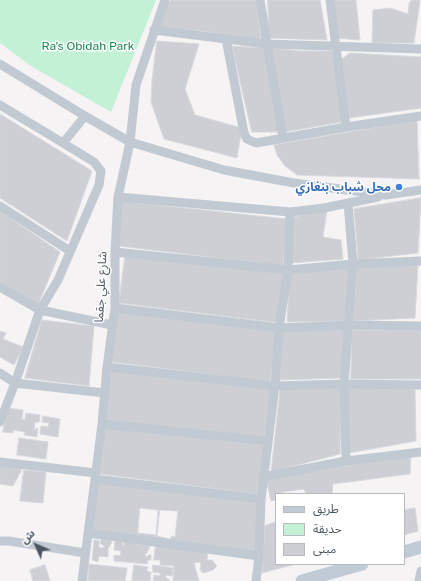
<!DOCTYPE html>
<html>
<head>
<meta charset="utf-8">
<style>
  body { margin:0 }
  #map { position:relative; width:421px; height:581px; overflow:hidden; background:#f5f3f3; font-family:"Public Sans","Noto Sans Arabic",sans-serif }
  canvas { display:block }
  .legend { position:absolute; left:275px; top:493px; width:130px; height:72px; box-sizing:border-box; background:#fff; border:1px solid #b7bbc0; margin:0; padding:5px 7px; list-style:none; font-size:12px; color:#4a5661 }
  .legend li { display:flex; align-items:center; gap:8px; height:20px }
  .legend b { width:20px; border:1px solid #b7bbc0 }
  .north { position:absolute; left:16px; top:525px; width:40px; height:40px; -webkit-text-stroke:3px #fff; paint-order:stroke; rotate:315deg; font-size:11px; font-weight:700; line-height:16px; text-align:center; color:#4a5661 }
  .north::after { content:''; display:block; margin:auto; width:14px; height:18px; background:#4a5661; clip-path:polygon(50% 0,100% 100%,50% 72%,0 100%) }
</style>
</head>
<body>
<div id="map">
<canvas width="421" height="581"></canvas>
<ul class="legend">
<li><b style="height:5px;background:#c1cbd6"></b>طريق</li>
<li><b style="height:11px;background:#c3f1d5"></b>حديقة</li>
<li><b style="height:11px;background:#cdcfd5"></b>مبنى</li>
</ul>
<div class="north">ش</div>
</div>
<script>
const ctx = document.querySelector('canvas').getContext('2d');
ctx.lineJoin = 'round';
function fillPath(path, color) { ctx.fillStyle = color; ctx.fill(path, 'evenodd'); }
function trace(path, color, width, dash) { ctx.strokeStyle = color; ctx.lineWidth = width; ctx.lineCap = dash ? 'butt' : 'round'; ctx.setLineDash(dash || []); ctx.stroke(path); }
function write(font, color, halo, rows, align = 'center') {
  ctx.font = font + ' "Public Sans","Noto Sans Arabic",sans-serif'; ctx.lineWidth = 3; ctx.setLineDash([]); ctx.textBaseline = 'middle'; ctx.strokeStyle = halo; ctx.fillStyle = color; for (const [text, x, y, turn = 0] of rows) {
    ctx.save(); ctx.translate(x, y); ctx.rotate((+turn || 0) * Math.PI / 180); ctx.textAlign = isNaN(turn) ? turn : align; if (halo) ctx.strokeText(text, 0, 0); ctx.fillText(text, 0, 0); ctx.restore();
  }
}
fillPath(new Path2D(`
  M0,0H156L111,112L31,66L0,43Z`), '#c3f1d5');
const building = new Path2D(`
  M171,0H256L261,40L202,31L157,28L166,3L170,2Z
  M268,0H320L327,40L269,38Z
  M332,0H356L360,40L336,38Z
  M412,0H420L414,43H372L373,10L390,8L408,14L409,4Z
  M157,41L199,44L185,89L195,115L242,128L237,158L164,139L151,102L152,81Z
  M232,46L264,48L280,132H252Z
  M270,48L300,51H332L342,122L285,132Z
  M350,53L421,57V108L349,118L341,60Z
  M0,114L92,171L67,241L0,198Z
  M417,120L419,179L297,175L285,166L277,155L274,145Z
  M421,198L418,253L358,260L354,209Z
  M120,201L287,219L283,266L119,246Z
  M327,210L323,237L341,240L343,259L291,263L294,217Z
  M0,211L60,252L38,305L0,282Z
  M125,257L284,273L279,323L119,303Z
  M418,264L415,318L353,321L357,268Z
  M351,267L345,321L287,322L290,273Z
  M117,312L277,330L270,382L112,362Z
  M42,320L94,326L89,386L25,378Z
  M346,328L341,378L280,380L282,331Z
  M352,330H421V379H351Z
  M0,331L6,333L3,339L23,347L14,365L0,357Z
  M111,370L271,389L264,438L105,422Z
  M348,387L415,389L416,441L349,453Z
  M341,388L340,454L271,472L280,390Z
  M7,408L23,410L22,419L25,420L26,413L40,415L39,422H35L34,430L38,428L37,437L24,435L25,432L13,430V433L3,432Z
  M43,416L60,419L58,437L40,434L41,426L48,427L49,423L42,422Z
  M106,428L264,445L257,494L100,474Z
  M19,438L48,442L46,459L17,455Z
  M411,455L410,474L333,484L332,494H306L304,489L283,492L282,494H276V500L271,501L266,479Z
  M0,465L22,469L13,486L0,484Z
  M24,470L46,472L43,503L20,501Z
  M98,482L258,502L256,552L91,530Z
  M140,508L158,510L156,535L138,533Z
  M415,508L418,531L404,535V510Z
  M160,510L178,511L175,537L172,536L170,539L157,536Z
  M276,522V564H296L262,573L265,526Z
  M102,538L110,540L112,542L108,549V557L99,556L98,562L92,560L94,540H98L99,541V547L100,548L105,547L100,543Z
  M120,540L123,543L122,545L123,546L124,545V540L136,541V544L150,546L147,553L145,554L146,557L151,554V560H148L147,564L114,561V555L120,556L121,551L114,550L115,541Z
  M156,543L208,551L207,560H212L217,566L213,570L203,573L200,569L201,565L200,562L194,563L199,581H173L174,566L160,565V560H154Z
  M89,564L127,568L125,581H88Z
  M45,565L50,581H33L30,570Z
  M134,565L148,567L147,570L148,572H151L150,581H132Z
  M153,565L173,568L172,576L167,575L165,577L170,580L169,581H153L154,575L160,576V573L153,572Z`);
fillPath(building, '#cdcfd5');
trace(building, '#d7d9de', 1);
trace(new Path2D(`
  M260,0L267,44L283,137
  M330,0L346,127
  M154,30L267,44L421,49
  M226,39L244,133L247,139L256,143L346,127L421,116
  M0,64L85,116L130,142L224,170L294,183L386,195L421,190
  M0,105L63,143L85,116
  M118,197L290,212L324,208L378,197
  M0,206L70,251
  M115,252L288,270L353,264L421,261
  M0,287L40,310L112,325
  M115,308L279,328L349,325L421,326
  M107,367L275,386L344,384L421,385
  M0,373L15,383L105,393
  M0,422L15,383L40,310L58,280L99,185L101,171L94,162L63,143
  M102,424L267,441
  M346,461L344,384L353,264L348,203
  M0,462L96,473
  M263,477L346,461L421,452
  M95,479L261,499
  M88,533L259,556
  M0,541H9L85,553
  M82,581L102,424L107,367L115,308V252L118,197L130,142L136,85L165,0
  M256,581L259,556L261,499L275,386L279,328L288,270L290,212
  M419,581L421,571`), '#c1cad2', 9);
trace(new Path2D(`
  M404,552L421,547
  M302,581L362,564`), '#c1cbd6', 13);
for (const [x, y, r, color] of [
  [399,187,4,"#3f7fe0"]
]) { const dot = new Path2D(); dot.arc(x, y, r, 0, 2 * Math.PI); ctx.fillStyle = color; ctx.fill(dot); trace(dot, '#fff', 1.5); }
write('12px', '#17864f', '#fff', [
  ["Ra's Obidah Park",88,46]
]);
write('bold 12px', '#366cbe', '#fff', [
  ["محل شباب بنغازي",391,187]
], 'right');
write('12px', '#4a5661', '#fff', [
  ["شارع علي جقما",101,287,-87]
]);
</script>
</body>
</html>
